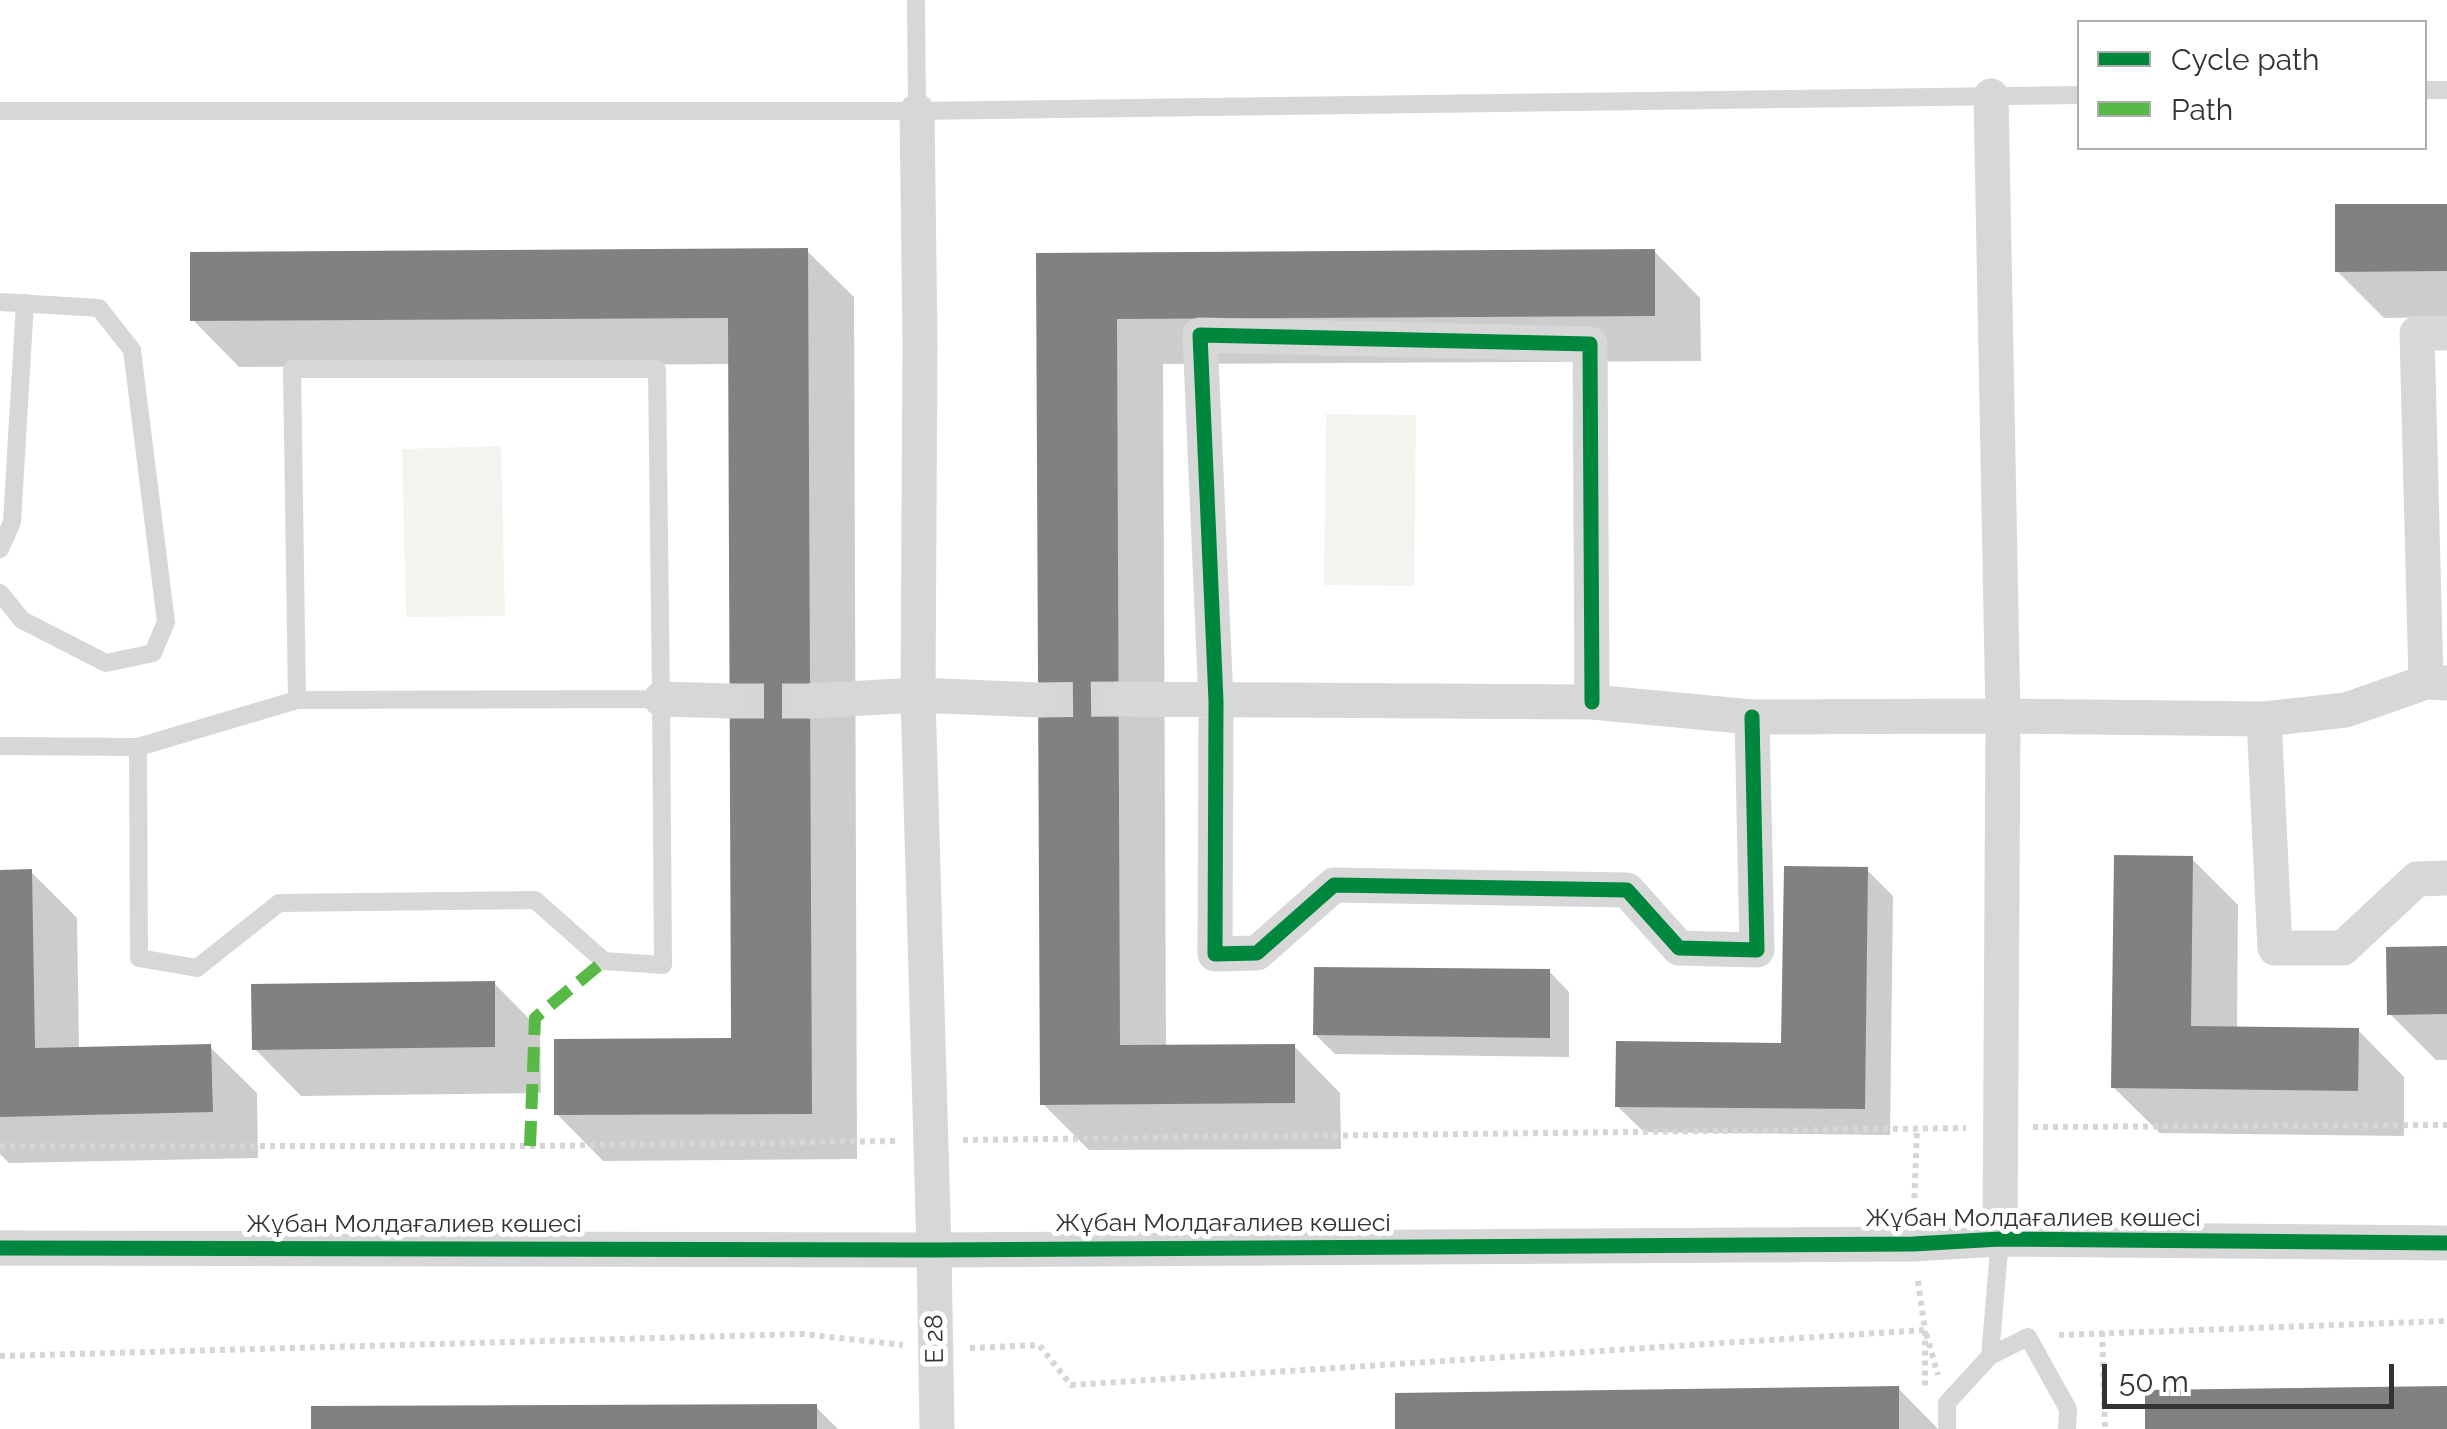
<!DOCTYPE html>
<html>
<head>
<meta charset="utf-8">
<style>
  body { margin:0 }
  #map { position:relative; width:2447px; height:1429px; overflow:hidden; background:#fff; font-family:Raleway,sans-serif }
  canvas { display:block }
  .legend { position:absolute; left:2077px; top:20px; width:350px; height:130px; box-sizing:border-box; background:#fff; border:2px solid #adadad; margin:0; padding:12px 18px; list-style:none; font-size:30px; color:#333 }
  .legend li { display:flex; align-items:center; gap:20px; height:50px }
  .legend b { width:50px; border:2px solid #adadad }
  .scale { position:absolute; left:2102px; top:1364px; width:292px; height:45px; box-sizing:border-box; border:5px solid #333; border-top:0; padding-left:12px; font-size:30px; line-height:35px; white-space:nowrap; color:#333; -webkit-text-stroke:8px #fff; paint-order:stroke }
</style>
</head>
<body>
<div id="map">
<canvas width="2447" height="1429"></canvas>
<ul class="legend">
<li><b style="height:12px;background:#00873e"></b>Cycle path</li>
<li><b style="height:12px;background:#58b947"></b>Path</li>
</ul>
<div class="scale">50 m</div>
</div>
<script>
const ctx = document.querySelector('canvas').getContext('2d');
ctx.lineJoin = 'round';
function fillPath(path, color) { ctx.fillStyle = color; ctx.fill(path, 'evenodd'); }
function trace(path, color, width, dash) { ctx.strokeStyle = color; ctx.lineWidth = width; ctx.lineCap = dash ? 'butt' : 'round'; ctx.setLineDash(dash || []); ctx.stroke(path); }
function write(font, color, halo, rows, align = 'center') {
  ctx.font = font + ' Raleway,sans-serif'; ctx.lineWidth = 10; ctx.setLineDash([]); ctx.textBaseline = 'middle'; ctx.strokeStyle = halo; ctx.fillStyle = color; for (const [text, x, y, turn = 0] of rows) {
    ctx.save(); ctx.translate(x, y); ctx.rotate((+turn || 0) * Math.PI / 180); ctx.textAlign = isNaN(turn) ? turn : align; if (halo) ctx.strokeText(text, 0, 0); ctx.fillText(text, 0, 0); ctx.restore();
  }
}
fillPath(new Path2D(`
  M1326,414L1416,415L1414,586L1324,585Z
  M501,446L505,616L406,617L402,449Z`), '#f1f5ed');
fillPath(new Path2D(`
  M2447,206V317L2384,318L2337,271Z
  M807,251L854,297L857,1159L603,1161L557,1114L733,1041L730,364L239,367L193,320Z
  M1654,251L1700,298L1701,361L1163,364L1166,1047L1294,1046L1340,1093L1341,1149L1089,1150L1043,1104L1039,255Z
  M2192,859L2238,905L2237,1029L2358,1030L2404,1077V1136L2160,1133L2113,1087Z
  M1867,870L1893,896L1890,1135L1644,1132L1617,1106L1783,1046Z
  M0,872H31L77,918L79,1049L210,1047L257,1093L258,1158L9,1163L0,1154Z
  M2447,949V1060H2436L2389,1013Z
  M1549,971L1569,992V1057L1335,1054L1315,1034Z
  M494,983L540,1030L541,1093L301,1096L255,1049Z
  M1898,1388L1938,1429H1398Z
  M815,1406L838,1429H314Z`), '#0003');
fillPath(new Path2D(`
  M2335,204H2447V271L2335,272Z
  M808,248L812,1114L554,1115V1039L731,1038L728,318L190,321V252Z
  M1655,249V316L1117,319L1120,1045L1295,1044V1103L1040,1105L1036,253Z
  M2114,855L2193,856L2191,1026L2359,1028L2358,1091L2111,1088Z
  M1784,866L1868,867L1865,1109L1615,1107L1616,1041L1781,1043Z
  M32,869L35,1048L211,1044L213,1112L0,1117V870Z
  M2447,946V1014L2387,1015L2386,947Z
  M1314,967L1550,969V1038L1313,1035Z
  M495,981V1047L252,1050L251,984Z
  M1899,1386V1429H1395V1393Z
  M2447,1386V1429H2145V1390Z
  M817,1404V1429H311V1406Z`), '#818181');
trace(new Path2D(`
  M1038,700L1119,699
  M729,701H810`), '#d6d6d6', 35, [35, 18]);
trace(new Path2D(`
  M2033,1127L2447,1125
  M963,1140L1966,1128
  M0,1146H530L896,1141
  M1914,1208L1917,1130
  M1918,1281L1925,1330V1388
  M2102,1332L2105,1429
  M2059,1335L2447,1321
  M970,1348L1039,1345L1071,1385L1925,1330L1938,1375
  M0,1356L803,1334L903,1345`), '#d6d6d6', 6, [5, 5]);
trace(new Path2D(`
  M916,0L917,111
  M2424,90H2447
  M0,111H917L2080,95
  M0,302L99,308L132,350L166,622L153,653L106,663L22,620L0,593
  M0,549L12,522L25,303
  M297,700L292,369H657L661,699
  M0,746L138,747L297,700L661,699L663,965L604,961L535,900L279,903L197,968L139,958L138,747
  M1990,1356L2000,1239
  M1947,1429V1403L1990,1356L2028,1337L2068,1409L2067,1429`), '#d7d7d7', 18);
trace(new Path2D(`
  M1991,96L2003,716L2000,1239
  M917,111L920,343L918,695L934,1250L937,1429
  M2426,682L2417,333H2447
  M661,699L729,701
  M1119,699L1592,702L1752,717L2003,716L2264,719L2346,710L2426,682L2447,683
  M810,701L918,695L1038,700
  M1592,702L1590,344L1200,335L1216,701L1215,954L1257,953L1334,885L1627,890L1679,948L1757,950L1752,717
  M2264,719L2275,948H2343L2417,879L2447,878
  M0,1248L934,1250L1913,1244L2000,1239L2447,1243`), '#d7d7d7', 35);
trace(new Path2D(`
  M530,1146L535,1018L604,961`), '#58b947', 12, [25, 12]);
trace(new Path2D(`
  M1592,702L1590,344L1200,335L1216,701L1215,954L1257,953L1334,885L1627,890L1679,948L1757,950L1752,717
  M0,1248L934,1250L1913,1244L2000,1239L2447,1243`), '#00873e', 15);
write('25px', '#333', '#fff', [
  ["Жұбан Молдағалиев көшесі",2033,1218],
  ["Жұбан Молдағалиев көшесі",1223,1223],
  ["Жұбан Молдағалиев көшесі",414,1224],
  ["E 28",935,1339,-91]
]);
</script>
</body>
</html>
